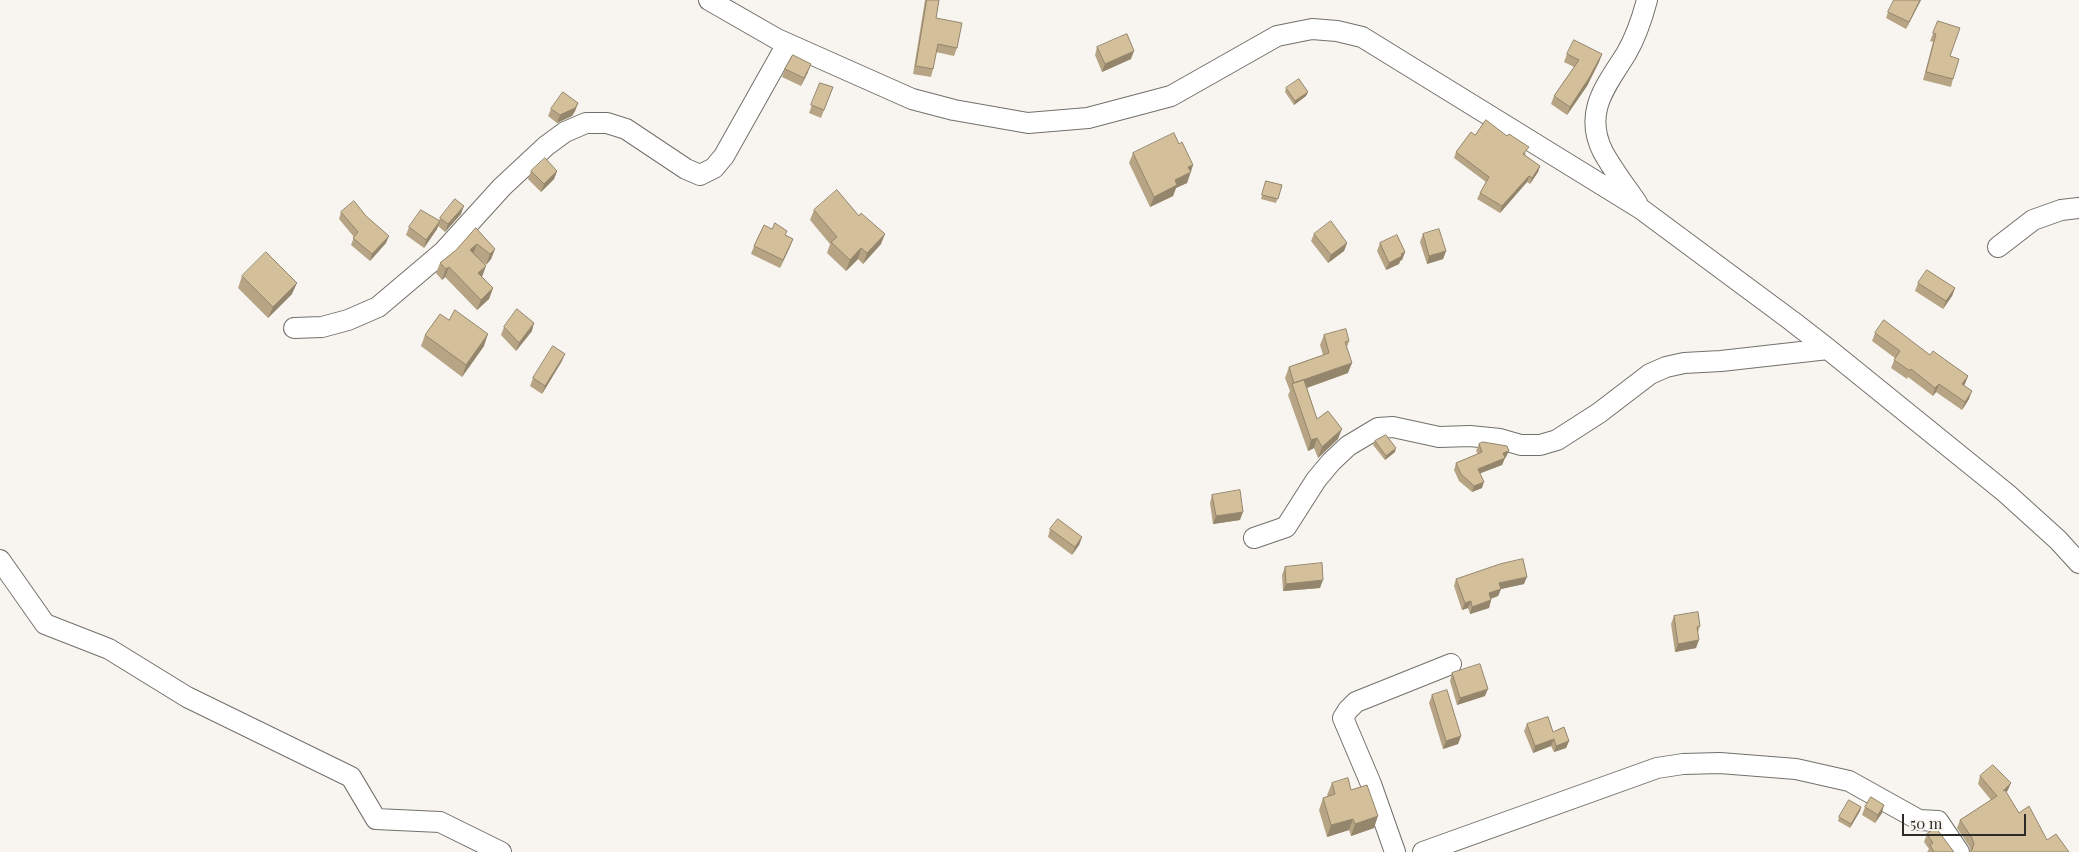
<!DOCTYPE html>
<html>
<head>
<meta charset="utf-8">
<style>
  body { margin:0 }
  #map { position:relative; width:2079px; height:852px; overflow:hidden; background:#f8f5f0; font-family:"Playfair Display",serif }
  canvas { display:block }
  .scale { position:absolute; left:1902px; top:814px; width:124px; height:22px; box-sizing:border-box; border:2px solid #2c2b29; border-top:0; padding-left:6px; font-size:15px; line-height:18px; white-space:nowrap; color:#2c2b29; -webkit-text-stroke:4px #f8f5f0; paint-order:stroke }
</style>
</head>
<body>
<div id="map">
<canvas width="2079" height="852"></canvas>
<div class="scale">50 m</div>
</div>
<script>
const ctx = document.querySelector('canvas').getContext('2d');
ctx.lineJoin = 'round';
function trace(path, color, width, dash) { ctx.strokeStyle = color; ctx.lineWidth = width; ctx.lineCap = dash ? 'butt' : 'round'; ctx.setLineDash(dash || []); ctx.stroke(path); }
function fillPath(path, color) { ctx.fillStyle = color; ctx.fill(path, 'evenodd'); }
const street = new Path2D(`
  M709,0L777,39L912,99L954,110L1028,123L1088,118L1171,96L1277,36L1312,29L1337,31L1362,37L1641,209L1792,321L1828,349L2006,493L2058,540L2079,563
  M1637,203C1626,187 1613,170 1603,152C1583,112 1606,86 1626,54C1636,37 1642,19 1647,0
  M1998,247L2033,220L2061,210L2079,208
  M294,328L322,327L348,320L378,307L443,252L502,187L546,146L565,132L586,123H607L626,129L686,169L700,175L714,168L724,156L787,44
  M1254,538L1286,527L1316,480L1331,462L1348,446L1378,428L1393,427L1439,437L1470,436L1500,439L1521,445H1540L1557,440L1599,413L1650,374L1666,367L1684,363L1721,361L1828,349
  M0,560L45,624L109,649L187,697L351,777L376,819L440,822L501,852
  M1395,852L1371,784L1343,718L1348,710L1356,702L1451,664
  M1423,852L1657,768L1683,764L1720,763L1796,769L1849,781L1919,820L1938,821L1959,852`);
trace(street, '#72706b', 22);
trace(street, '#fff', 20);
fillPath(new Path2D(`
  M925,0H939L936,18L957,48L954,56L936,52L933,69L931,77L913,74Z
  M1921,0L1906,29L1886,18L1888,12Z
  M1938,21L1950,56L1953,79L1951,87L1923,80L1933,42L1930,41Z
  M1097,47L1131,59L1102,72L1095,55Z
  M1567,54H1602L1599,62L1587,86L1567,115L1551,104L1554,96L1574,67L1564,62Z
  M785,69L808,72L801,86L782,77Z
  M820,83L833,87L821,118L809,113Z
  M1286,88L1308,92L1306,96L1294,105L1285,92Z
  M578,103L575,111L572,116L557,123L548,116L551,109Z
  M1475,135L1526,153L1525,155L1540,166L1538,172L1530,184L1527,182L1500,213L1477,199L1480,193L1486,182L1454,158L1456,152Z
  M1179,144L1193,165L1187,183L1176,188L1173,196L1150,207L1129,163L1133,153Z
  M531,171H557L554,179L541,192L528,179Z
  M1266,181L1282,185L1276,203L1261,199Z
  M814,210L881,244L863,264L858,259L846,271L827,253L830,244L810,220Z
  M341,212L386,243L370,261L351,245L354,237L339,219Z
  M461,214L445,232L438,226L437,229L424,248L406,235L409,227L439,221L440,218Z
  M476,228L495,249L491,259L486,265L478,258L482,277L493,288L489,299L477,310L445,277L442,280L436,273L440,263L456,250Z
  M1314,234L1347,243L1344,251L1328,263L1311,241Z
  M1423,234L1446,251L1443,259L1427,264L1420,242Z
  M786,235L793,239L780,268L751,254L754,246Z
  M1380,243L1405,252L1402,260L1400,261L1399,264L1386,270L1377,251Z
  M242,276L292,294L268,318L238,288Z
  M1918,283L1955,288L1952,296L1943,309L1915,291Z
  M504,327L532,331L516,351L501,335Z
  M1875,333L1930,355L1968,376L1964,385L1969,399L1962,410L1936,392L1933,396L1908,377L1907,379L1891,368L1895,358L1872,341Z
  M425,335L484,346L462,377L421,346Z
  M1324,335L1349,341L1347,347L1348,373L1307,388L1317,419L1338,439L1318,458L1314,448L1308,451L1288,395L1290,391L1285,378L1289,367L1323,355L1320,345Z
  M562,361L542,394L530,386L533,378Z
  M1375,441L1395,452L1385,460L1373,445Z
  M1479,444L1506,457L1505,458L1502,465L1480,473L1482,488L1472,492L1459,481L1454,470L1456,463L1478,454L1476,451Z
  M1212,495L1240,520L1213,524L1210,503Z
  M1050,529L1082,537L1079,545L1072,555L1048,537Z
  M1285,567L1320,588L1283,591L1282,575Z
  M1456,579L1524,584L1501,589L1498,596L1491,599V600L1489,608L1470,614L1468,608L1462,610L1454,586Z
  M1674,616L1700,626L1698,632L1696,648L1675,652L1671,624Z
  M1452,673L1485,696L1457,705L1450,681Z
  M1432,695L1461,736L1458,744L1443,749L1429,703Z
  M1527,724L1553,732L1569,741L1566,748L1554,752L1551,746L1533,753L1524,731Z
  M1980,776L2008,790L2006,793L2019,813L2047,840L1971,851L1969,846L1957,828L1960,820L1991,800L1978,784Z
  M1332,783L1351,790L1374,828L1351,836L1349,830L1327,837L1319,810L1323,798L1328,796L1327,795Z
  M1861,807L1860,811L1850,828L1838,821L1839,817Z
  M1865,807L1882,813L1875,823L1862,815Z
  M1927,834L1954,852H1927L1929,849L1924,842Z`), '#b6a485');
fillPath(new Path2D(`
  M1920,0H1921L1906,29L1909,22Z
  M1134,51L1131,59L1102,72L1105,64Z
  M1602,54L1599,62L1587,86L1567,115L1570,107Z
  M811,64L808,72L801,86L804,78Z
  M1308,92L1306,96L1294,105L1295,101Z
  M578,103L575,111L572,116L557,123L560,115Z
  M1193,165L1187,183L1176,188L1173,196L1150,207L1154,197L1175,180L1188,167Z
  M1540,166L1538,172L1530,184L1532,178Z
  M557,171L554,179L541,192L544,184Z
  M1529,176L1527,182L1500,213L1502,206Z
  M464,206L461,214L445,232L448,224Z
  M440,221L437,229L424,248L426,240Z
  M885,234L881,244L863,264L867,253Z
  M389,236L386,243L370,261L372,254Z
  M793,239L790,247L780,268L783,260Z
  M1347,243L1344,251L1328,263L1331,255Z
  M477,244L473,254L470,250Z
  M861,248L858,259L846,271L850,260Z
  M495,249L491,259L486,265L490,254Z
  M1446,251L1443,259L1427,264L1429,256Z
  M1405,252L1402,260L1400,261L1399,264L1386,270L1389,263L1401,254Z
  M486,266L482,277L478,273Z
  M449,267L445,277L442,280L446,269Z
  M297,283L292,294L268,318L273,307Z
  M493,288L489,299L477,310L481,300Z
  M1955,288L1952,296L1943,309L1946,301Z
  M534,323L532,331L516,351L519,343Z
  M488,334L484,346L462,377L466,365Z
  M565,354L562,361L542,394L545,386Z
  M1352,363L1348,373L1295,392L1294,383Z
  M1968,376L1965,384L1959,392L1962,384Z
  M1939,384L1936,392L1933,396L1935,388Z
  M1972,391L1969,399L1962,410L1965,402Z
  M1342,429L1338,439L1318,458L1322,447Z
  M1317,438L1314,448L1308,451L1311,440Z
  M1396,448L1395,452L1385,460L1386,456Z
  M1509,451L1506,457L1501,460L1503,453Z
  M1505,458L1502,465L1476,475L1478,469Z
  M1484,482L1482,488L1472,492L1474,486Z
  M1243,512L1240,520L1213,524L1216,516Z
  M1082,537L1079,545L1072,555L1075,547Z
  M1527,577L1524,584L1501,589L1498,596L1486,600L1489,593L1499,583Z
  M1323,580L1320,588L1283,591L1286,584Z
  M1491,600L1489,608L1470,614L1472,607Z
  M1471,601L1468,608L1462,610L1465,603Z
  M1699,640L1696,648L1675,652L1678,644Z
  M1488,689L1485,696L1457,705L1460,698Z
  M1461,736L1458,744L1443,749L1446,741Z
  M1554,739L1551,746L1533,753L1535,746Z
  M1569,741L1566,748L1554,752L1556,746Z
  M2011,783L2008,790L2000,799L2003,791Z
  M1884,805L1882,813L1875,823L1878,815Z
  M1861,807L1860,811L1850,828L1851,824Z
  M1378,816L1374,828L1351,836L1355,824Z
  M1353,819L1349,830L1327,837L1331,825Z`), '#94866c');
const building = new Path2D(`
  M927,0H939L936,18L962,23L957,48L938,44L933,69L916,66Z
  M1894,0H1920L1909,22L1888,12Z
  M1938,21L1960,28L1950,56L1959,59L1953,79L1926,72L1936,34L1933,33Z
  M1127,34L1134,51L1105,64L1097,47Z
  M1574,40L1602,54L1589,78L1570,107L1554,96L1579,60L1567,54Z
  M793,55L811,64L804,78L785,69Z
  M1299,79L1308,92L1295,101L1286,88Z
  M820,83L833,87L824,110L811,105Z
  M563,92L578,103L575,108L560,115L551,109Z
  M1486,120L1507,136L1509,134L1529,147L1523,154L1540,166L1532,178L1529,176L1502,206L1480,193L1489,177L1456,152L1471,132L1475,135Z
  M1174,133L1179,144L1182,142L1193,165L1188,167L1191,172L1175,180L1177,185L1154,197L1133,153Z
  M545,158L557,171L544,184L531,171Z
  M1266,181L1282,185L1278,199L1262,195Z
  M837,190L859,216L861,213L885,234L867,253L861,248L850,260L831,242L837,237L814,210Z
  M455,199L464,206L448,224L440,218Z
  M354,201L366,216L389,236L372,254L353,238L358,232L341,212Z
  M421,210L440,221L426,240L409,227Z
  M1331,221L1347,243L1331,255L1314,234Z
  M775,223L787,231L785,235L793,239L783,260L754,246L764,225L772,229Z
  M476,228L495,249L490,254L477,244L470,250L486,266L478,273L493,288L481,300L449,267L446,269L440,263L456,250Z
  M1439,229L1446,251L1429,256L1423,234Z
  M1397,235L1405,252L1401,254L1402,256L1389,263L1380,243Z
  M266,252L297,283L273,307L242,276Z
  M1927,270L1955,288L1946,301L1918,283Z
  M517,309L534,323L519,343L504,327Z
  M455,310L488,334L466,365L425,335L440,314L449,320Z
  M1884,320L1930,355L1933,351L1968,376L1962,384L1972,391L1965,402L1939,384L1935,388L1911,369L1910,371L1894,360L1900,351L1875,333Z
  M1346,329L1349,341L1345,342L1352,363L1294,383L1289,367L1329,353L1324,335Z
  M553,346L565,354L545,386L533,378Z
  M1304,380L1317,419L1328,411L1342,429L1322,447L1317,438L1311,440L1292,384Z
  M1386,435L1396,448L1386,456L1375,441Z
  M1483,442L1507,446L1509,451L1503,453L1505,458L1478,469L1484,482L1474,486L1461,474L1456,463L1482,452L1479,444Z
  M1240,490L1243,512L1216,516L1212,495Z
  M1058,519L1082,537L1075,547L1050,529Z
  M1523,559L1527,577L1499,583L1501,589L1489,593L1491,600L1472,607L1471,601L1465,603L1456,579L1500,564Z
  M1322,563L1323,580L1286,584L1285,567Z
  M1698,612L1700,626L1697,627L1699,640L1678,644L1674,616Z
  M1480,664L1488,689L1460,698L1452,673Z
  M1447,690L1461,736L1446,741L1432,695Z
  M1548,717L1553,732L1564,727L1569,741L1556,746L1554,739L1535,746L1527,724Z
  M1993,765L2011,783L2003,791L2005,790L2019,813L2029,806L2047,840L2056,834L2069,852H1969L1972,850L1974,844L1972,838L1960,820L1997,796L1980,776Z
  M1348,778L1351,790L1367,785L1378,816L1355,824L1353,819L1331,825L1323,798L1335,794L1332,783Z
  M1871,797L1884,805L1878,815L1865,807Z
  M1849,800L1861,807L1851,824L1839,817Z
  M1936,828L1954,852H1934L1930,845L1933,843L1927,834Z`);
fillPath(building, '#d4bf9b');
trace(building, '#94866c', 1);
</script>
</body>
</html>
